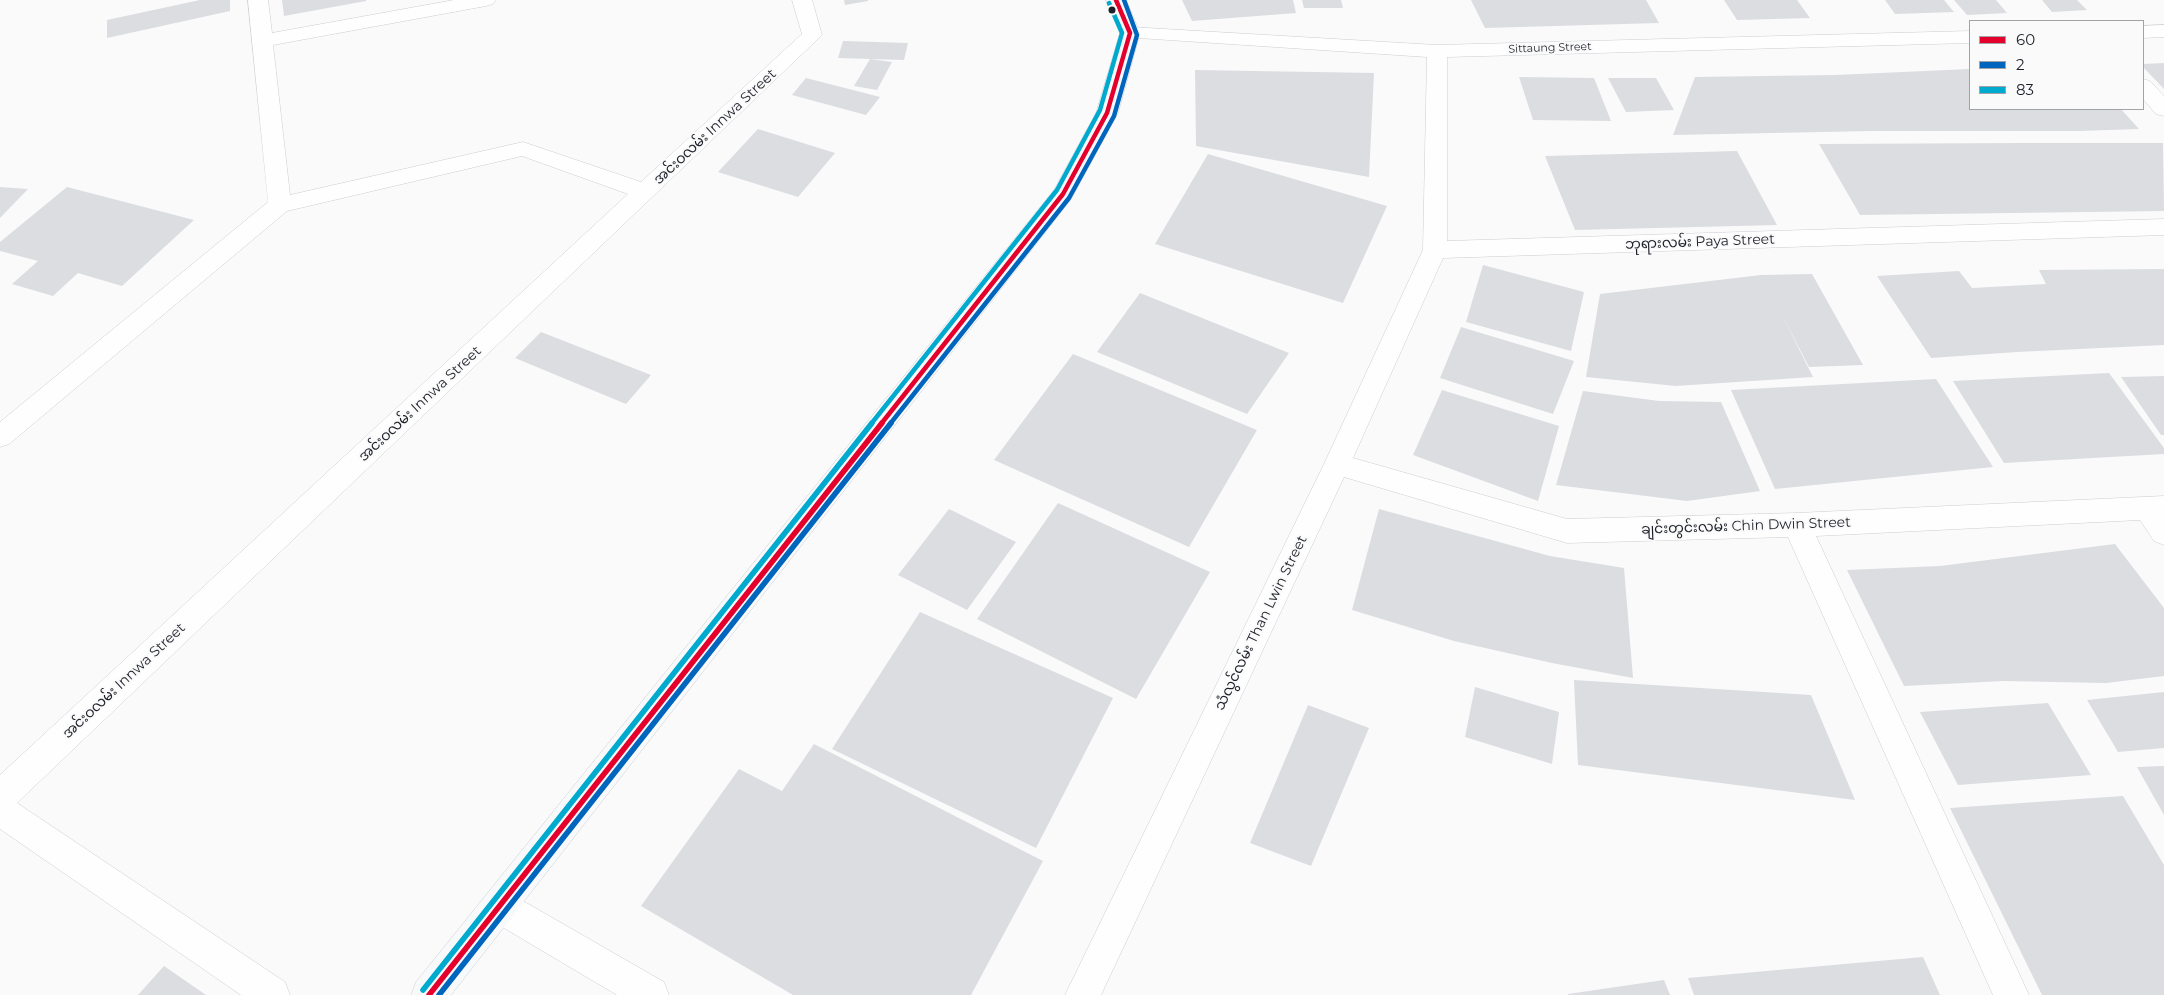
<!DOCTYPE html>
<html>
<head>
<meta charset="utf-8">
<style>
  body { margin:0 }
  #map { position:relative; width:2164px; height:995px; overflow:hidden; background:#fafafa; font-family:Montserrat,sans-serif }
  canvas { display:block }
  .legend { position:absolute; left:1969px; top:20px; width:175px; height:90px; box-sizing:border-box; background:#fafafa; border:1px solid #a2a3a6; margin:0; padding:6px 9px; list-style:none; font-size:15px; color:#1d2029 }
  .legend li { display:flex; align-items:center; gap:10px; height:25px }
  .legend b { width:25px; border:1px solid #a2a3a6 }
</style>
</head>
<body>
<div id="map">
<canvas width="2164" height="995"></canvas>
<ul class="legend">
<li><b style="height:6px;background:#e4002b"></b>60</li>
<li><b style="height:6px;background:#0065bd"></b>2</li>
<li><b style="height:6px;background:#00a9ce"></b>83</li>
</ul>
</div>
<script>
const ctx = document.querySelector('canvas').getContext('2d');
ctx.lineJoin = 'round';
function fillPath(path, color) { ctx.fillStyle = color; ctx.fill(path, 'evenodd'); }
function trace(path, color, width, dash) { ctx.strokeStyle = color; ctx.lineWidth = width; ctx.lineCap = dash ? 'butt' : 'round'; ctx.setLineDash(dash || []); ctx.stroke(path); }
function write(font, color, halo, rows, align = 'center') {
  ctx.font = font + ' Montserrat,"Noto Sans Myanmar",sans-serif'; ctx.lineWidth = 4; ctx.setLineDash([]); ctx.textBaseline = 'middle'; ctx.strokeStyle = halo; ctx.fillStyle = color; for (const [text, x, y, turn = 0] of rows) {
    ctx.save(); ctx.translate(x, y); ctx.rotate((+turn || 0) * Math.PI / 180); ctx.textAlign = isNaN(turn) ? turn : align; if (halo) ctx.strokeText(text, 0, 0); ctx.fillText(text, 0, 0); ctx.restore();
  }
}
fillPath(new Path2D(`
  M200,0H230V11L107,38V20Z
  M282,0H366V1L284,16Z
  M844,0H868V1L845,5Z
  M1182,0H1293L1296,13L1192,21Z
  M1302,0H1341L1343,8H1304Z
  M1471,0H1646L1659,23L1485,28Z
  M1724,0H1797L1810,18L1737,20Z
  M1885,0H1944L1954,12L1895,14Z
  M1954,0H1996L2007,13L1967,15Z
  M2042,0H2077L2087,10L2052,12Z
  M843,41L908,43L904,60L870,59L892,62L877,90L854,86L870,59L838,58Z
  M2164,63V89L2143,67V64Z
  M1970,69V109H2121L2139,129L2079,131H1871L1673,135L1695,77L1835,75Z
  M1195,70L1374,73L1369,177L1196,146Z
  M1519,77L1594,78L1611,121L1533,120Z
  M806,78L880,97L866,115L792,95Z
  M1608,78H1656L1674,110L1626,112Z
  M758,129L835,153L798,197L718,172Z
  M2019,143H2163L2164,211L1860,215L1819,144Z
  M1737,151L1777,225L1575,230L1545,156Z
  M1208,154L1387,206L1343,303L1155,244Z
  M0,187L28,189L0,218Z
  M67,187L194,220L122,286L78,273L53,296L12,284L38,261L0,251V242Z
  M1483,265L1584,292L1571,351L1466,322Z
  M2164,269V345L2017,352L1931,358L1877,276L1959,271L1972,288L2046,284L2039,270Z
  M1812,274L1863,365L1809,367L1781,313L1813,377L1676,386L1586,377L1600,294L1761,275Z
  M1140,293L1289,353L1247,414L1097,352Z
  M1461,327L1574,361L1553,414L1440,378Z
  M541,332L651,375L626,404L515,358Z
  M1073,354L1257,430L1189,547L994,460Z
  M2109,373L2164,448V454L2004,463L1953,381Z
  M2164,376V435H2161L2121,377Z
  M1936,379L1993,467L1775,489L1731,390Z
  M1442,390L1559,426L1538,501L1413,455Z
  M1583,391L1659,401L1721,402L1760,491L1687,501L1556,485Z
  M1058,503L1210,572L1136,699L977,619Z
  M949,509L1016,542L967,610L898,575Z
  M1379,509L1550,556L1624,568L1633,678L1552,663L1454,641L1352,610Z
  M2115,544L2164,608V676L2106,683L2004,681L1904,686L1847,570L1940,566Z
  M920,612L1113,698L1036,848L832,749Z
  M1574,680L1811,695L1855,800L1578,765Z
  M1475,687L1559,712L1552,764L1465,737Z
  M2164,692V748L2118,752L2087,700Z
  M2048,703L2091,775L1958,785L1920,712Z
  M1308,705L1369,728L1311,866L1250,843Z
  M814,744L1043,861L971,995H793L641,906L739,769L782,791Z
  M2164,766V815L2137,767Z
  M2123,796L2164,865V995H2042L1950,808Z
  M1923,957L1940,995H1694L1688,978Z
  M164,966L206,995H138Z
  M1664,980L1670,995H1568V994Z`), '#dbdde1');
const street = new Path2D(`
  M248,0H268L272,33L454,0H496L493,4L486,6L273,45L290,195L523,142L641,182L802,34L792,0H812L822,35L17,803L285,982L290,995H241L0,829V775L628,194L522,156L287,211L9,444L0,447V422L268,202Z
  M2164,25V37L2143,38V26Z
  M1130,27L1437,45L1970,31V43L1447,57V241L2164,219V235L1443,258L1353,458L1567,519L1797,513L2164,496V545L2154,541L2140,520L1816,536L2029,995H1993L1788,537L1567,543L1344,477L1101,995H1065L1324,464L1423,250L1427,57L1123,37L1120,33L1123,29Z
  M2143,79L2150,81L2164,96V116L2156,114L2143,99Z
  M499,889L511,894L664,982L669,995H617L487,918L482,906L487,894Z`);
const secondary = new Path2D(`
  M1106,0H1126L1140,33L1118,113L1071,199L451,995H411L416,982L1054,190L1096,113L1120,33Z`);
trace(street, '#cbcdd2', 1);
trace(secondary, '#cbcdd2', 1);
fillPath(street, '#fefefe');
fillPath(secondary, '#f8f9fb');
trace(new Path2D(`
  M881,424L1063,194L1107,113L1130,33L1116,0`), '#e4002b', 4.5);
trace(new Path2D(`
  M429,995L882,423`), '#e4002b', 5.5);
trace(new Path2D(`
  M890,424L1069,198L1114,116L1137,35L1124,0`), '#0065bd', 4.5);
trace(new Path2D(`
  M439,995L891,423`), '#0065bd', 5.5);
trace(new Path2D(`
  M871,424L1057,190L1100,110L1122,33L1109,3`), '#00a9ce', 4.5);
trace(new Path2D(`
  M423,990L872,423`), '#00a9ce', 5.5);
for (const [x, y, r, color] of [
  [1112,10,4.5,"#1d2029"]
]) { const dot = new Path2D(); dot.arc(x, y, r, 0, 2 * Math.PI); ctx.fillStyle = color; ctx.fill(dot); trace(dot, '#fafafa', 2); }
write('11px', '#1d2029', '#fafafa', [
  ["Sittaung Street",1550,48,-2]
]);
write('14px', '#1d2029', '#fafafa', [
  ["အင်းဝလမ်း Innwa Street",715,127,-43],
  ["ဘုရားလမ်း Paya Street",1700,242,-2],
  ["အင်းဝလမ်း Innwa Street",420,404,-43],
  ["ချင်းတွင်းလမ်း Chin Dwin Street",1746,526,-2],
  ["သံလွင်လမ်း Than Lwin Street",1261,623,-64],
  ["အင်းဝလမ်း Innwa Street",124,681,-43]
]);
</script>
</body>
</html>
